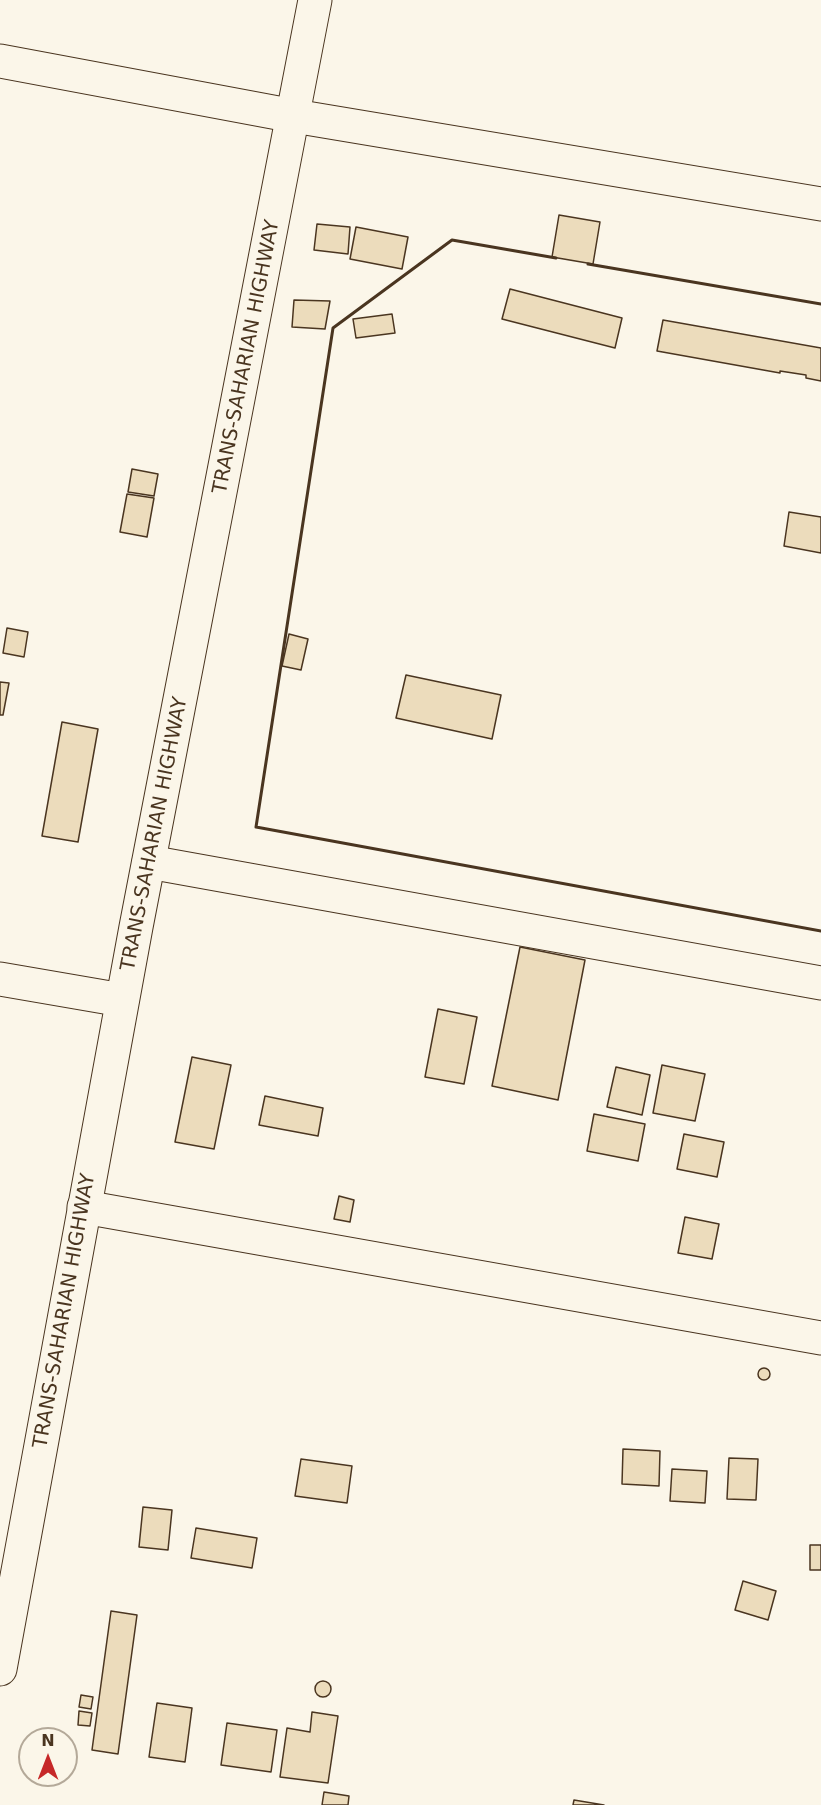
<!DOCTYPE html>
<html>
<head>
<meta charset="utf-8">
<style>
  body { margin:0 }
  #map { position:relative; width:821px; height:1805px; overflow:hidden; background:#fbf6e9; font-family:"DejaVu Sans",sans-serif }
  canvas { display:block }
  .north { position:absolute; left:18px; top:1727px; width:60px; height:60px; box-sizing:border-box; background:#fbf6e9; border:2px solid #b4a999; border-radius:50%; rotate:0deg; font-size:16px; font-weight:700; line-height:24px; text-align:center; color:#4a3520 }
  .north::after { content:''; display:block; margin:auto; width:21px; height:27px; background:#c62828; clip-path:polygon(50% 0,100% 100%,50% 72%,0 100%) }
</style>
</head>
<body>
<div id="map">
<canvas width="821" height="1805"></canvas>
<div class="north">N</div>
</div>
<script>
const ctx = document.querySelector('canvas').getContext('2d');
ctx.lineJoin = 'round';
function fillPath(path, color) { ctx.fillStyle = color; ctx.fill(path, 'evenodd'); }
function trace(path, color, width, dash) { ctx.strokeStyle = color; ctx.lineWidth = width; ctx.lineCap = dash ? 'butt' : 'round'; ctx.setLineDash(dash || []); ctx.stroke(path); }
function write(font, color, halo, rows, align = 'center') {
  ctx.font = font + ' "DejaVu Sans",sans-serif'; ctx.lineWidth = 4.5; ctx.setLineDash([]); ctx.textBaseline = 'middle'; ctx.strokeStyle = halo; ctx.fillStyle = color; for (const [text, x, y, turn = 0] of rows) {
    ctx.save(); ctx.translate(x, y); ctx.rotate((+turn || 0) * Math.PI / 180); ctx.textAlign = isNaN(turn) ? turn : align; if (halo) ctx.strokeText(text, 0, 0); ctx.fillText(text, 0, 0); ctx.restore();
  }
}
const building = new Path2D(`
  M559,215L600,222L593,264L552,257Z
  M317,224L350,227L348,254L314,250Z
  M356,227L408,237L402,269L350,259Z
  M510,289L622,318L615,348L502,319Z
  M294,300L330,301L325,329L292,327Z
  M392,314L395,333L356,338L353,319Z
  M663,320L821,348V381L806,378V375L780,371V373L657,351Z
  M132,469L158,474L154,496L128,492Z
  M127,494L154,498L147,537L120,532Z
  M789,512L821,517V553L784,546Z
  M7,628L28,632L24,657L3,653Z
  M289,634L308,639L301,670L282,666Z
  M406,675L501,695L492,739L396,718Z
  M0,682L9,683L3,715H0Z
  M62,722L98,729L78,842L42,836Z
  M520,947L585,960L558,1100L492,1086Z
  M438,1009L477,1017L464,1084L425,1077Z
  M192,1057L231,1065L214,1149L175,1142Z
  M662,1065L705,1074L695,1121L653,1113Z
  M616,1067L650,1075L642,1115L607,1107Z
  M265,1096L323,1108L318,1136L259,1125Z
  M594,1114L645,1124L638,1161L587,1151Z
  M684,1134L724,1142L717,1177L677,1169Z
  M339,1196L354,1200L350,1222L334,1219Z
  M685,1217L719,1224L712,1259L678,1253Z
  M758 1374a6 6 0 1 1 12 0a6 6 0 1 1-12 0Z
  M623,1449L660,1451L659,1486L622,1484Z
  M729,1458L758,1459L756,1500L727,1499Z
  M301,1459L352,1466L347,1503L295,1496Z
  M672,1469L707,1471L705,1503L670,1501Z
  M143,1507L172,1510L168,1550L139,1547Z
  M196,1528L257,1538L252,1568L191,1558Z
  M810,1545H821V1570H810Z
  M743,1581L776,1591L768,1620L735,1610Z
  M111,1611L137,1615L118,1754L92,1750Z
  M315 1689a8 8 0 1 1 16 0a8 8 0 1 1-16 0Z
  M81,1695L93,1697L91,1709L79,1707Z
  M157,1703L192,1708L185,1762L149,1757Z
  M79,1711L92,1713L90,1726L78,1725Z
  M312,1712L338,1716L328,1783L280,1777L287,1728L310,1732Z
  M227,1723L277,1730L271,1772L221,1765Z
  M324,1792L349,1796L348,1805H322Z
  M574,1800L604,1805H573Z`);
fillPath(building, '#ecdcbc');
trace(building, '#4a3520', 1.5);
const minor = new Path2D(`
  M0,61L294,116L821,204
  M149,862L821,983
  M0,979L122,1000
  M84,1207L821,1338`);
const highway = new Path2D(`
  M0,1669L136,927L315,0`);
trace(minor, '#4a3520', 35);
trace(highway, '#4a3520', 35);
trace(minor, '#fbf6e9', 33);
trace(highway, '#fbf6e9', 33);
trace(new Path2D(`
  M556,258L452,240L333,328L256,827L821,931
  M588,264L821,304`), '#4a3520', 3);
write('20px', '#4a3520', '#fbf6e9', [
  ["TRANS-SAHARIAN HIGHWAY",247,357,-79],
  ["TRANS-SAHARIAN HIGHWAY",155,834,-79],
  ["TRANS-SAHARIAN HIGHWAY",65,1311,-80]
]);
</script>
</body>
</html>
